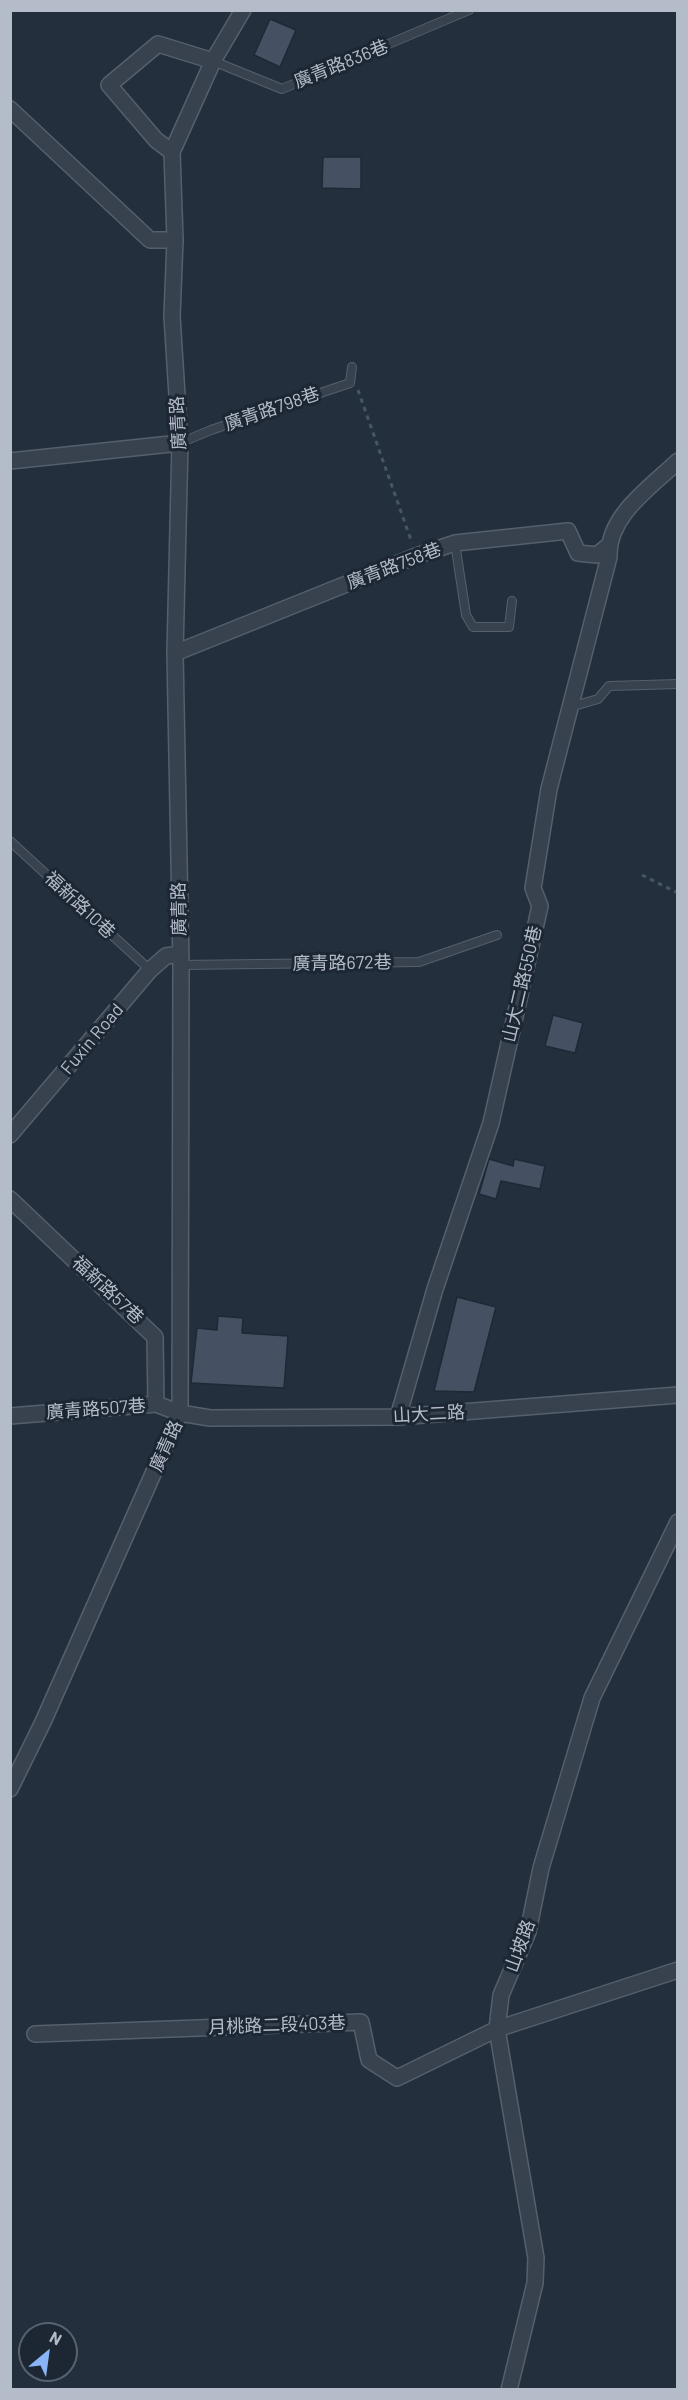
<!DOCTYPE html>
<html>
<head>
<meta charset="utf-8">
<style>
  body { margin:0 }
  #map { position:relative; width:688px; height:2400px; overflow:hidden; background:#242f3e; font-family:Barlow,sans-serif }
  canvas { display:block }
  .frame { position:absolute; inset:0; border:12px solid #b4bcc9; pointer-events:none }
  .north { position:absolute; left:18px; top:2322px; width:60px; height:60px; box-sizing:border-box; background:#1d2633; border:2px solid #59626f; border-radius:50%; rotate:29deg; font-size:16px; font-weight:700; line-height:24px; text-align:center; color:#b4bcc9 }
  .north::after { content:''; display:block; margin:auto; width:21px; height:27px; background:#8ab4f8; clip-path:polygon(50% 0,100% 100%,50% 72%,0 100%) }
</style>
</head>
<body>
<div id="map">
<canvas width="688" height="2400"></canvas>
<div class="frame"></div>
<div class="north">N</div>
</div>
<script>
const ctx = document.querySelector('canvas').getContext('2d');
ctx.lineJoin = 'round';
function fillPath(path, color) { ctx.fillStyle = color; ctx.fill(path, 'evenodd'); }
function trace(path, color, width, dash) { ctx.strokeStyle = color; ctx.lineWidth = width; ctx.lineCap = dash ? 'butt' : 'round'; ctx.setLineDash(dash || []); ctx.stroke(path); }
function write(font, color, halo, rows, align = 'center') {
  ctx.font = font + ' Barlow,"Noto Sans TC",sans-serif'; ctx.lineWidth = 6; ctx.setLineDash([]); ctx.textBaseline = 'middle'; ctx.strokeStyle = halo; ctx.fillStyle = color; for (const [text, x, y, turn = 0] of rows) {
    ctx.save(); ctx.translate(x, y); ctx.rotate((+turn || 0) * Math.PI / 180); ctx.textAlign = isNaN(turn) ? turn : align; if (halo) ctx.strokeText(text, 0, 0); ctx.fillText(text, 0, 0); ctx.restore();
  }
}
const building = new Path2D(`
  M270,19L296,30L280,67L254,55Z
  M323,157H361V189L322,188Z
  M553,1015L583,1023L575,1053L545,1046Z
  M489,1159L513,1166L514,1159L545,1166L540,1189L501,1181L496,1199L479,1194Z
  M457,1297L496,1307L474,1392L434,1391Z
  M218,1316L243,1318L242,1333L288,1336L284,1388L191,1383L197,1328L217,1330Z`);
fillPath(building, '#455162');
trace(building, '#1f2835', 1.5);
const service = new Path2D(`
  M213,61L282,89L469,10
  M180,443L211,430L350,383L352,367
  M455,543L466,615L473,627H509L512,601
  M570,707L598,699L609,686L678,684
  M10,841L150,970
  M181,965L419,962L497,935`);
const minor = new Path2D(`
  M10,109L150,240H175
  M172,152L156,140L109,85L158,44L213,61
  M10,461L180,443
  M175,653L416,556L455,543L568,531L578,553L597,555L608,546
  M10,1135L150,970L166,956L180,954
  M10,1199L155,1337L156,1404
  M10,1416L156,1404L180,1413L210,1418L398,1417L678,1395
  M398,1417L435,1289L491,1123L540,906L533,888L549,789L609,557C607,516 651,487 678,461
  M10,1789L43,1722L180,1413L181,965L175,653L180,443L172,316L175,240L172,152L213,61L243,10
  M35,2034L361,2022L369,2060L397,2078L497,2029L678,1970
  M509,2390L535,2283L536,2258L497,2029L501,1995L528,1932L541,1868L592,1698L678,1522`);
trace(service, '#565f6c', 10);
trace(minor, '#565f6c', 18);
trace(new Path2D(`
  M358,390L412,543
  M642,875L678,893`), '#44595c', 3, [4.5, 4.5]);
trace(service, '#38414e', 8);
trace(minor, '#38414e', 15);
write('18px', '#b4bcc9', '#1d2633', [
  ["廣青路836巷",341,64,-22],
  ["廣青路798巷",272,409,-19],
  ["廣青路",178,423,-93],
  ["廣青路758巷",394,566,-21],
  ["福新路10巷",80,905,43],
  ["廣青路",179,909,-91],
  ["廣青路672巷",342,963,-1],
  ["山大二路550巷",522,984,-77],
  ["Fuxin Road",92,1039,-50],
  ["福新路57巷",108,1290,43],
  ["廣青路507巷",96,1409,-4],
  ["山大二路",429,1414,-3],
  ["廣青路",166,1446,-66],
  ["山坡路",520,1946,-70],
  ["月桃路二段403巷",277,2025,-2]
]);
</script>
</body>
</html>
